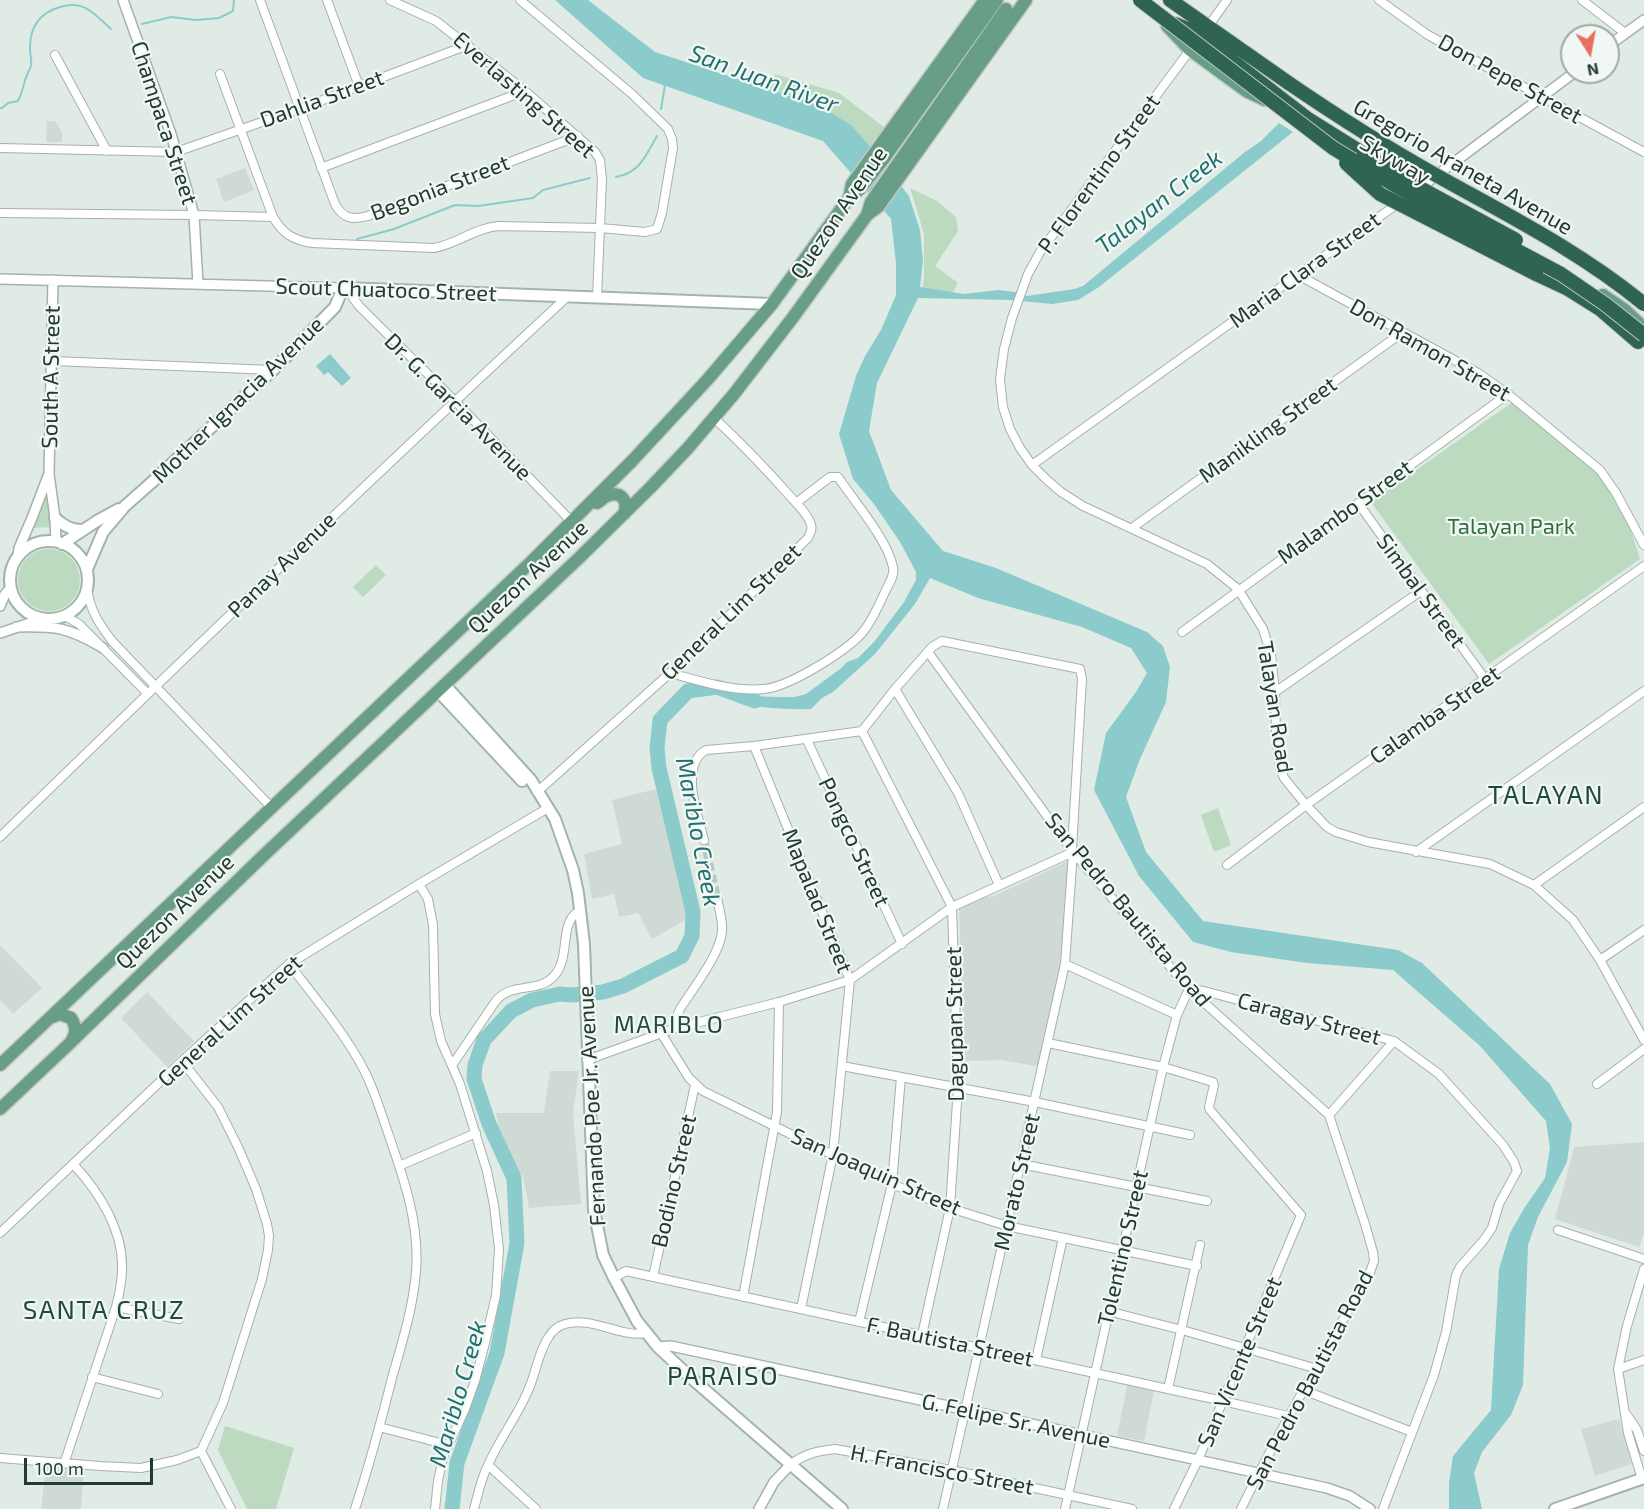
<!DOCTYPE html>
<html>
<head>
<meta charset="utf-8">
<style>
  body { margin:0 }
  #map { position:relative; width:1644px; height:1509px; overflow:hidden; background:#e1ebe5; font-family:"Exo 2",sans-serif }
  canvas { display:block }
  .north { position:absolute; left:1560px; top:24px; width:60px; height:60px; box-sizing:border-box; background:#f1f7f3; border:2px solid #9eaba5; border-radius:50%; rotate:169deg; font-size:16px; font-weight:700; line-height:24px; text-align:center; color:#223a30 }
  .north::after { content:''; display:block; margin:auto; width:21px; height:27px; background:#e96f61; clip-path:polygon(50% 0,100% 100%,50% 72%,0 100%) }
  .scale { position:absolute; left:24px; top:1458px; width:129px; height:27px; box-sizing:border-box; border:3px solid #223a30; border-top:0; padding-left:8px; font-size:18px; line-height:21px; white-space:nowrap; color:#223a30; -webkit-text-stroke:4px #f1f7f3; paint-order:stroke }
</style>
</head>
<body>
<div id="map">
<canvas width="1644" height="1509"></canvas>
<div class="north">N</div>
<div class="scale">100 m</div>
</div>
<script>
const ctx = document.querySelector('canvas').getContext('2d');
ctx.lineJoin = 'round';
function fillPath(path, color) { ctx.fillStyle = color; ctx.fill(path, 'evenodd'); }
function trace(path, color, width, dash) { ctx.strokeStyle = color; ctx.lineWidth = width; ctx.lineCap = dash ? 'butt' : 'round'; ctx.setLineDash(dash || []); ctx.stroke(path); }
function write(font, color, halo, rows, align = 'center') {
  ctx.font = font + ' "Exo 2",sans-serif'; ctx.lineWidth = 4.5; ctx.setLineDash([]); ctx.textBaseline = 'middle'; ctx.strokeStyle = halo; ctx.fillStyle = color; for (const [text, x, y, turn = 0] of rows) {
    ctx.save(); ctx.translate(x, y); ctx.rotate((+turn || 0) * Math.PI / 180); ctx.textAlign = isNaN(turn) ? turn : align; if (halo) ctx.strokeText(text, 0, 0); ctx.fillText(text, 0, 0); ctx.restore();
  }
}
fillPath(new Path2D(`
  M47,121H55L62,132V142H46Z
  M245,168L254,190L224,202L216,179Z
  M656,789L689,918L652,939L638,913L619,917L614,894L592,899L584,854L622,844L612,800Z
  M1068,861L1061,968L1040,1067L1002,1060L965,1061L959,908L974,899L994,896Z
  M0,945L42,988L13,1014L0,1000Z
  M147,992L194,1041L167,1067L121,1018Z
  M550,1071H579L573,1113L581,1204L529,1208L523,1176L514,1167L502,1144L496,1113H544Z
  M1644,1142V1232L1639,1247L1555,1219L1574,1147Z
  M1128,1381L1155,1386L1144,1441L1117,1436Z
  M1619,1419L1632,1464L1595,1476L1581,1429Z
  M46,1467L84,1469L81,1509H41Z`), '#cfdad4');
fillPath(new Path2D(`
  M775,74L839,93L884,127L870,146L850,125L818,105L770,89Z
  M910,188L937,201L956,217L958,231L935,266L958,283L952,294L922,293L924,275V234Z
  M1514,401L1594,470L1613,496L1628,521L1640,559L1489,664L1371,502Z
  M50,488L51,527L33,528Z
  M18 580a31 31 0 1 1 62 0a31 31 0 1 1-62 0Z
  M376,565L386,575L363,597L353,587Z
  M1218,808L1231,845L1214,852L1201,815Z
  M225,1426L294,1448L276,1509H247L218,1450Z`), '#bbdabf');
fillPath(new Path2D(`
  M555,0H588L655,52L818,105L851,125L870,146L909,196L920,230L923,260L920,287L964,294L998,290L1015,292L1027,296L1074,289L1083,286L1245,152L1261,141L1279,123L1293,132L1099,287L1078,300L1052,304L1010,300L918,298L877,383L869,431L891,490L943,551L996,568L1147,632L1163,646L1170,667L1166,702L1140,759L1126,797L1146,852L1203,921L1398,950L1422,963L1550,1084L1572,1124L1567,1162L1538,1217L1528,1245L1523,1385L1511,1415L1482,1452L1474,1473L1482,1509H1449V1482L1453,1456L1491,1410L1499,1269L1510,1233L1525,1207L1545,1178L1550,1148L1546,1121L1479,1045L1393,970L1307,963L1231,952L1193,942L1139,876L1094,790L1106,733L1136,692L1147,673L1131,648L1082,627L978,598L930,578L915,604L875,654L833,692L822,698L811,709C786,710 762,708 738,703L735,692L754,696L776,697H794L806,694L840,669L847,662L858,658L874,642L904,602L916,580V572L900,542L874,504L853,479L839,434L856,376L865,356L881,330L896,295V264L891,219L823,141L643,78Z
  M330,354L351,378L342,386L328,372L324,375L316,366Z`), '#8ccbcc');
trace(new Path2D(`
  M142,24L171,17L196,20L219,18L233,11L234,0
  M0,108H2L8,103L18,101C23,92 23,84 27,75C28,72 30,69 31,66C32,61 30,54 30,48C30,27 39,13 60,7C85,0 93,13 111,29
  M661,109L665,85
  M616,177C640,173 646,155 657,136
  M357,239L394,229L455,205L478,206L533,198L543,190L590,178`), '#8ccbcc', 2);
trace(new Path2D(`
  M452,1509L457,1463L497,1353L517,1243L514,1178L489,1124L474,1079L475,1065L484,1040L511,1011L532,1000L560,994L571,995L603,992L623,986L682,956L692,936L693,912L659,768L657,748L660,720L688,691L717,687L755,701`), '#8ccbcc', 15);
trace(new Path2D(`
  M704,840L717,898`), '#bbc8c1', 8, [8, 4]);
const minor = new Path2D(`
  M260,0L335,204C343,219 353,220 368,216L578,136
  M327,0L359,86
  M390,0L436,21L525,91L595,152L600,160L602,180L597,298
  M1379,0L1428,35L1644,152
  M1582,0L1625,33
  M1210,24L1227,0
  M1190,50L1040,252L1028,274L1012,318L1004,349L1000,379L1003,407L1010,429L1020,448L1032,465L1047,480L1061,492L1083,506L1207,564L1238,589L1263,629L1271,654L1275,692L1276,734L1280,768L1284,778L1306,805L1327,827L1336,832L1368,842L1490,864L1534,885L1573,920L1600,960L1644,1040
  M55,55L107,151
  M220,74L273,217C283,234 293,240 312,243L434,248C457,244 475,228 498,226L600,228L645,232L657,229L662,213L673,148L672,139L668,129L632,94L520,0
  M0,148L176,152L299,109L468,45
  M321,168L525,91
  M0,213L194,215L273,217
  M1298,275L1478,373L1508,394L1600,470L1616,493L1644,545
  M352,289L353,298L359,306L455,401L571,521
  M53,361L273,370
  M1032,465L1400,202
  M1358,503L1485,679
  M1132,528L1403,332
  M87,589C91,612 98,622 112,641L272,808
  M65,616L79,624L147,693
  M1182,632L1508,394
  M928,652L1073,852L1189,989L1329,1115L1365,1224L1373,1252L1374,1261L1369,1275C1324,1352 1280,1429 1241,1509
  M670,673C700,681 732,692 764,689C789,687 847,651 863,632C872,621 879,605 885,592C889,584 895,575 893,567C887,539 854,501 838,477H830L796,503
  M895,689L958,793L999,885
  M1275,692L1421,591
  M862,731L952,907L958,1087L950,1208L922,1335
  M807,740L902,944
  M754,746L850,980L833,1154L801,1309
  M537,792L670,673L808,538C810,533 813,530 811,525C808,514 796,503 789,495C765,468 740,442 714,418
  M0,837C187,655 376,474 568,296
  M704,840C698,816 679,765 706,750L754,746L862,731L895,689L932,647L942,641L1080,669L1082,679L1072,849
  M1416,852L1644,691
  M1227,865L1306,805L1644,566
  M419,884L428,899L433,925L435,1014L441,1041L460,1084L487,1171L494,1205L499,1249L496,1295L485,1343L475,1381L465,1409L443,1457L438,1481L435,1509
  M1534,885L1644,807
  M1600,960L1644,930
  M289,964C313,995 338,1025 358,1059C371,1081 379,1106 387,1130C403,1176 420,1223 416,1272C413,1308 402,1343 392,1378C381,1422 369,1466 355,1509
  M1065,964L1177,1015
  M676,1028V1019L680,1009C692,990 721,953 722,931C723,920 719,909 717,898
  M661,1033L689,1078L703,1091L892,1184L950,1208L1007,1226L1197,1266
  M1048,1043L1163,1067L1213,1082L1214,1085L1209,1107L1210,1110L1301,1215L1198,1460L1174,1509
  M587,1060L676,1028L779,1002L850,980L952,907L1073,852
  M453,1064L495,1002C511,981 538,994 554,976C570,959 560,928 575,914L580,913
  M842,1066L1035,1102L1190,1135
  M1597,1084L1644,1049
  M1329,1115L1394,1041
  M1021,1164L1207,1201
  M399,1166L476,1133
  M1558,1230L1644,1259
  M0,1233L182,1061L289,964L419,884L548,808
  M653,1277L695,1085
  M614,1278L626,1271L1223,1401L1288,1416
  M743,1297L777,1112L779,1002
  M116,1307L179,1319
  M1108,1311L1182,1330L1314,1368
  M859,1322L892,1184L901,1077
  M1036,1360L1063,1238
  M1618,1369L1644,1360
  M92,1377L158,1394
  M1168,1389L1200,1245
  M1303,1390L1412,1432
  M1627,1415L1637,1430L1644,1451
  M379,1427L448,1445
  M201,1451L231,1509
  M0,1458L100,1466L141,1468L177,1460L201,1451L223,1403L262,1279L268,1250L269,1236L267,1224L256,1189L238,1147L218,1107L182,1061
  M64,1464L116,1307C119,1295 122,1283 122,1270C124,1231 99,1192 74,1165
  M488,1465L536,1509
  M790,1465C804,1454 817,1451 835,1449L951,1470L1132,1509
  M1642,1479L1628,1433L1618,1369L1627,1326L1644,1269
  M474,1509C478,1494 481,1479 488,1465C499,1440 516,1418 527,1393C536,1375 537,1355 548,1338C552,1331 558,1326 565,1324C592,1316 621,1338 646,1333
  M943,1509L1065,964L1073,852
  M1065,1509L1163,1067L1177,1015L1189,989L1204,991L1394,1041L1439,1074L1503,1145L1514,1162L1517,1171L1499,1204L1492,1228L1483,1241L1460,1267L1456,1275L1446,1332L1434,1375L1383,1509`);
const tertiary = new Path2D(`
  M123,0L171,134L194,215L198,284
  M1608,46L1644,20
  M1417,190L1575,72
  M0,279L343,288
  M53,280L49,474L55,518L56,542
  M18,557L19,548L32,518L48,476
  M0,606L5,594L10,589
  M16,627C56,626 68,627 103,648
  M0,633L42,619
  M658,1347L671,1346L1327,1488L1350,1496L1370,1509
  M759,1509L774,1482L790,1465`);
const secondary = new Path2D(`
  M55,518C64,526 71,530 83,530
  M10 580a39 39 0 1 1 78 0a39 39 0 1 1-78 0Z
  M62,544L97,521L119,509
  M87,569L103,532L125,506L151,483L273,370L335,307L343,288L772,304
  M445,685L531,780L555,819L573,870L578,893L584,944L594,1210L603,1255L614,1278L637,1321L658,1347L690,1377L842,1509
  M438,691L522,781
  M1555,1509L1644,1478`);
const primary = new Path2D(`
  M1167,26L1190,50L1246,91L1265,100
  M849,198L852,184L985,0
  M867,215L878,207L1026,0
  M1603,295L1625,310L1643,327
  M597,503C600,501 602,499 605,497C620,489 629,500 624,514
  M50,1018L60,1014L71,1018C77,1027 76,1034 71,1042
  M0,1065L533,560L632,461L708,379L772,304L849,198L860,189L885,157L997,0
  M0,1109L68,1045L263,856L579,558L651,487L688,448L734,394L794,316L867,215L871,202L1006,9`);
const motorway = new Path2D(`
  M1170,0L1290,84
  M1175,24L1195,32L1308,119L1364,154
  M1536,274L1568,289L1600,309L1638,342`);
trace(minor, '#a4b2ab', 10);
trace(tertiary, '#a4b2ab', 12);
trace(secondary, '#a0b5ab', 14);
trace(primary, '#c1c8c5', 15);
trace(motorway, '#c1c8c5', 16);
trace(minor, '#fff', 8);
trace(tertiary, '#fff', 9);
trace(secondary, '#fff', 10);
trace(primary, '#689d88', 12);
trace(motorway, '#306452', 14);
const motorwayBridge = new Path2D(`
  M1140,0L1333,148L1396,186L1561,274L1605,304L1644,335
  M1290,84C1337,116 1384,146 1434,174C1507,215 1578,250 1644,304
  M1364,154L1418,187L1516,240
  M1346,163L1380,194L1536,274`);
trace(motorwayBridge, '#c1c8c5', 16, []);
trace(motorwayBridge, '#306452', 14);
write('22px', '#223a30', '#f1f7f3', [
  ["Don Pepe Street",1510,79,29],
  ["Everlasting Street",524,95,41],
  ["Dahlia Street",322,99,-20],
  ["Champaca Street",164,123,72],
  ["Skyway",1395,160,30],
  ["Gregorio Araneta Avenue",1463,167,30],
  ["P. Florentino Street",1099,174,-54],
  ["Begonia Street",440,188,-21],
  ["Quezon Avenue",839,213,-56],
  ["Maria Clara Street",1305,270,-36],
  ["Scout Chuatoco Street",386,290,2],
  ["Don Ramon Street",1430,350,30],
  ["South A Street",51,377,-89],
  ["Mother Ignacia Avenue",238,400,-44],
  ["Dr. G. Garcia Avenue",458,407,45],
  ["Manikling Street",1268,430,-36],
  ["Malambo Street",1345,512,-36],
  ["Panay Avenue",282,565,-44],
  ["Quezon Avenue",528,577,-43],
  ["Simbal Street",1421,591,54],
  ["General Lim Street",731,612,-44],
  ["Talayan Road",1275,707,81],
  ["Calamba Street",1435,715,-35],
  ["Pongco Street",854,842,65],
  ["Mapalad Street",817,901,68],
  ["San Pedro Bautista Road",1128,910,50],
  ["Quezon Avenue",175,912,-44],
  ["Caragay Street",1309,1019,15],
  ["General Lim Street",230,1021,-42],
  ["Dagupan Street",955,1024,-91],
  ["Fernando Poe Jr. Avenue",592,1106,-93],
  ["San Joaquin Street",876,1172,24],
  ["Bodino Street",674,1181,-77],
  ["Morato Street",1017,1182,-77],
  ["Tolentino Street",1123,1248,-77],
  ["F. Bautista Street",950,1342,12],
  ["San Vicente Street",1240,1362,-67],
  ["San Pedro Bautista Road",1310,1380,-62],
  ["G. Felipe Sr. Avenue",1016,1421,12],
  ["H. Francisco Street",942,1470,11]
]);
write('22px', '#2f6e3f', '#f1f7f3', [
  ["Talayan Park",1511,527]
]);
write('italic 24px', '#217072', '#f1f7f3', [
  ["San Juan River",764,79,20],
  ["Talayan Creek",1159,202,-38],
  ["Mariblo Creek",698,832,79],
  ["Mariblo Creek",458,1394,-74]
]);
ctx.letterSpacing = '1.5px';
write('24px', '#204b3a', '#f1f7f3', [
  ["MARIBLO",669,1025]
]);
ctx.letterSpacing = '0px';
ctx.letterSpacing = '1.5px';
write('26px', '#204b3a', '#f1f7f3', [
  ["TALAYAN",1546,795],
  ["SANTA CRUZ",104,1310],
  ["PARAISO",723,1376]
]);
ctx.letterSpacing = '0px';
</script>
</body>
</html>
